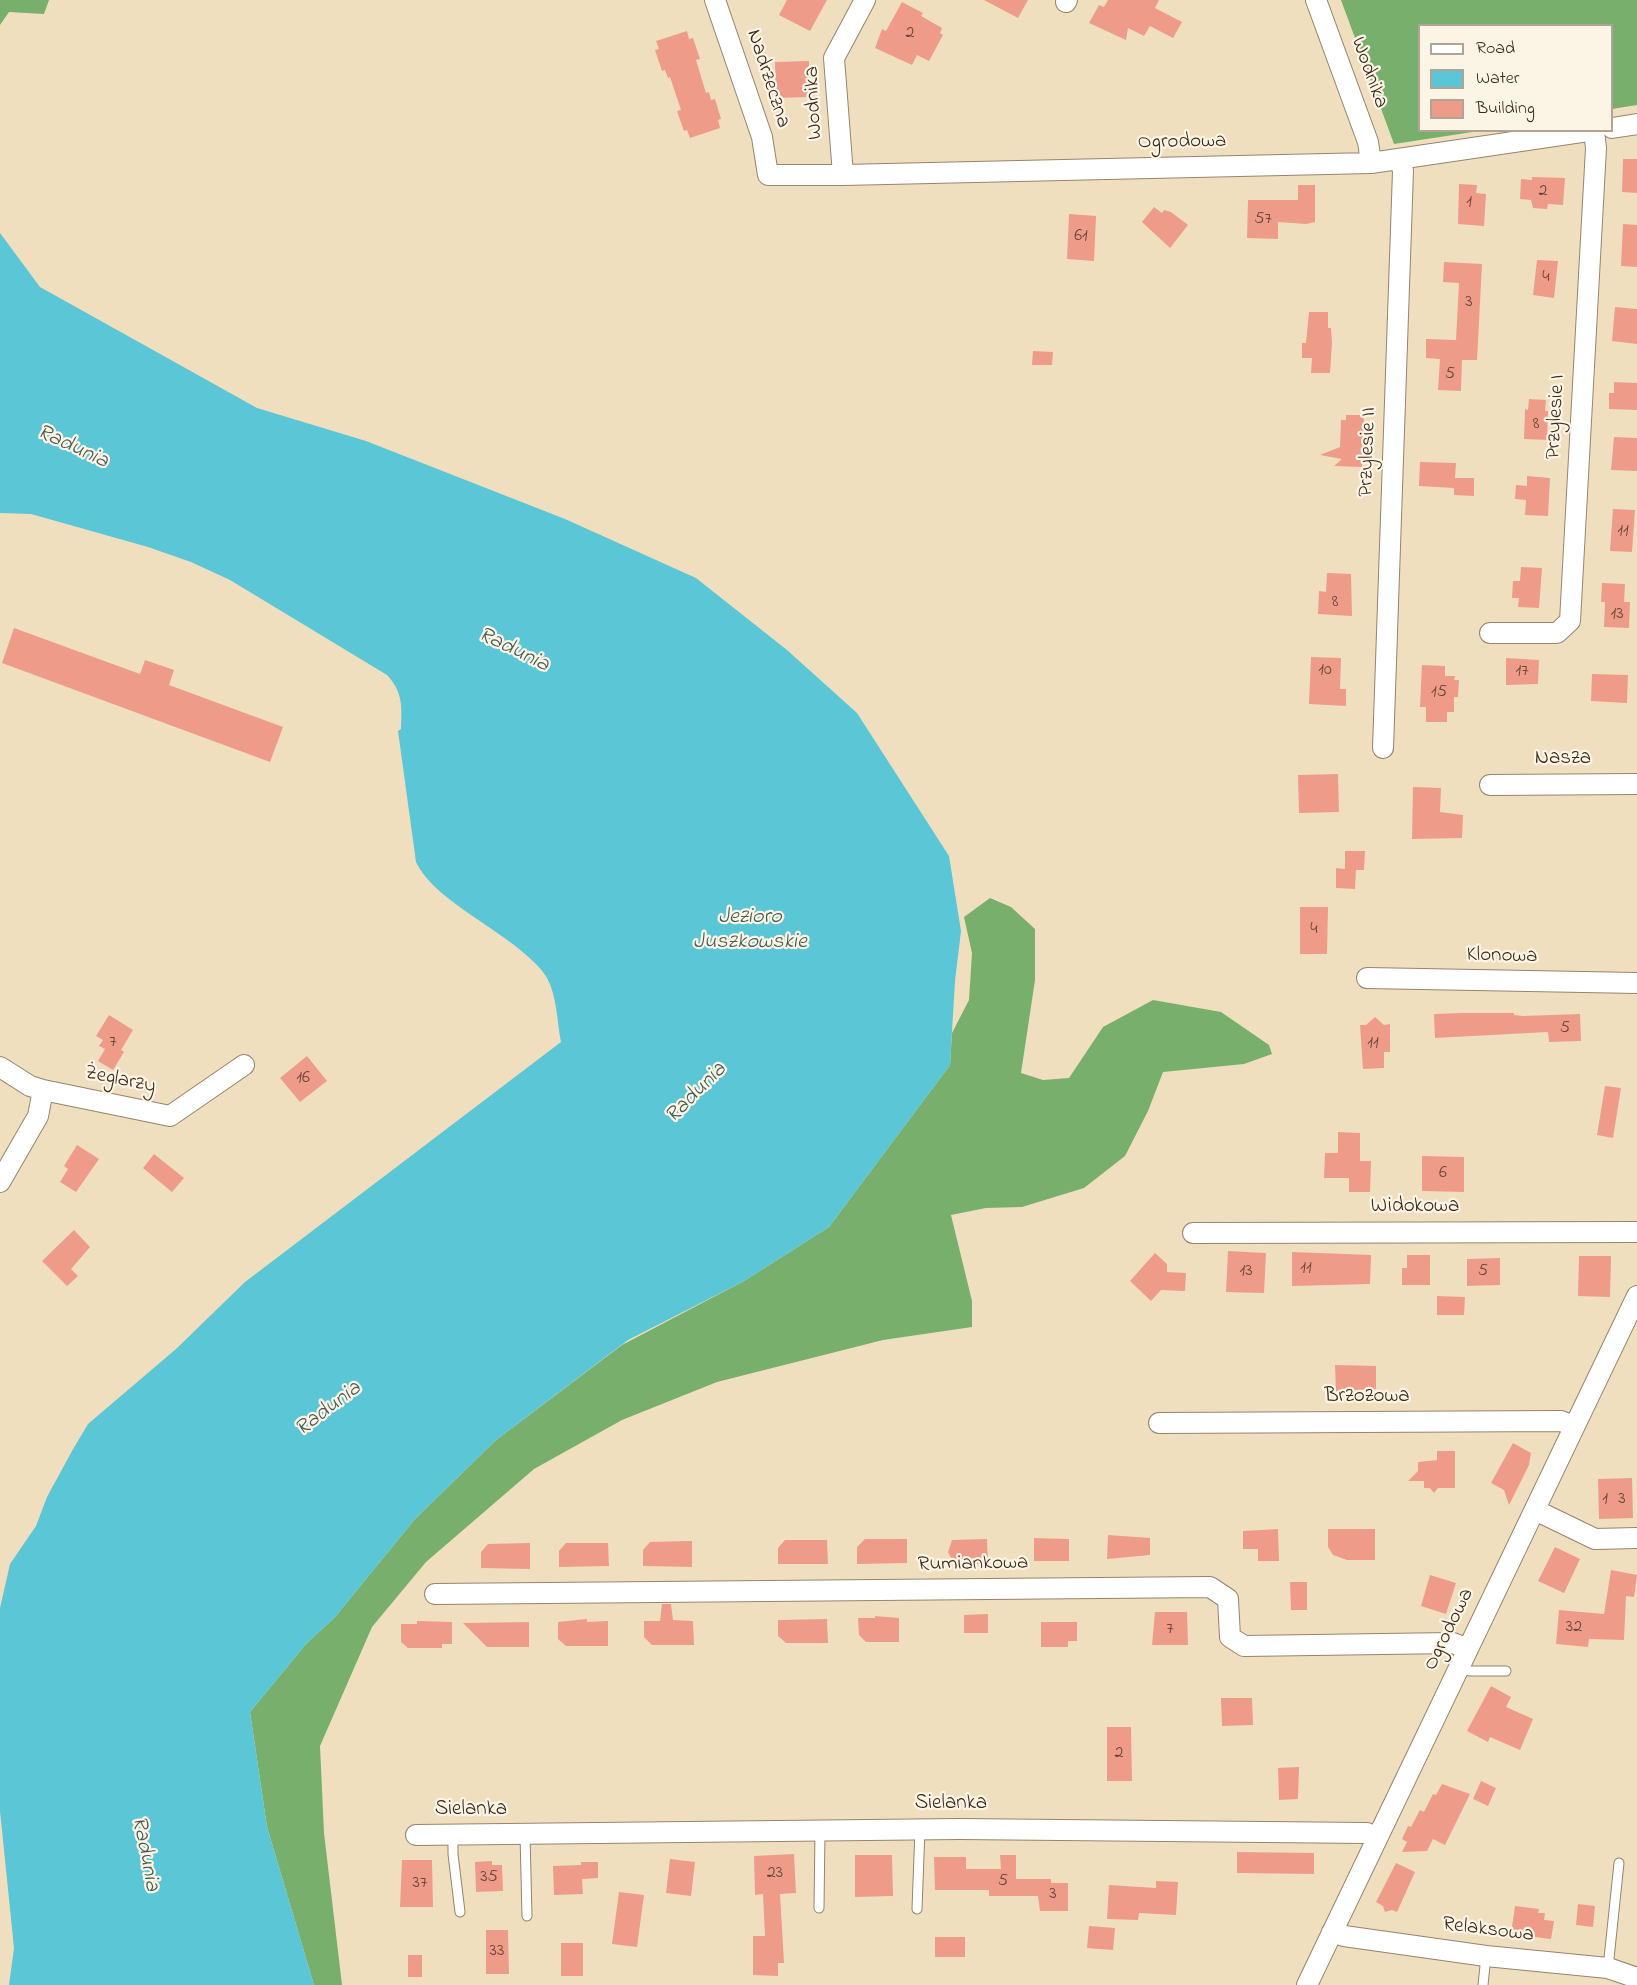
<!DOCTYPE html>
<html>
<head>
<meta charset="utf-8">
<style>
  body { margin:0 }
  #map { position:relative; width:1637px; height:1985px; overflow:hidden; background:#f0dfbf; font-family:"Indie Flower",sans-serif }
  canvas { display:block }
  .legend { position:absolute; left:1418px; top:24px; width:195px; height:108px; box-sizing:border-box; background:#fcf5e5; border:2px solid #afa495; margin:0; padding:8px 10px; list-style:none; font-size:18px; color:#3b2a1e }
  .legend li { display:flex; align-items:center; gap:12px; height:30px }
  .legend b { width:30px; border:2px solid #afa495 }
</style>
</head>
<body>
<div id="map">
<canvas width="1637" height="1985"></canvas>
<ul class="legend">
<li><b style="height:8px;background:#fff"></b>Road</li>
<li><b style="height:16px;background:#5bc6d5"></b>Water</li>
<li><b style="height:16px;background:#ef9b8a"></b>Building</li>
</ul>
</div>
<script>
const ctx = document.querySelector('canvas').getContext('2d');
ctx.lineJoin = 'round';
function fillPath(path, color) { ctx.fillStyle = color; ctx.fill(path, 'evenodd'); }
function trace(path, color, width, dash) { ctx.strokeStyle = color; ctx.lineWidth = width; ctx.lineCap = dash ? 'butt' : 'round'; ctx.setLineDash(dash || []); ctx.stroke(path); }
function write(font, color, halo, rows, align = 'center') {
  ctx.font = font + ' "Indie Flower",sans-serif'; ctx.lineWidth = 4.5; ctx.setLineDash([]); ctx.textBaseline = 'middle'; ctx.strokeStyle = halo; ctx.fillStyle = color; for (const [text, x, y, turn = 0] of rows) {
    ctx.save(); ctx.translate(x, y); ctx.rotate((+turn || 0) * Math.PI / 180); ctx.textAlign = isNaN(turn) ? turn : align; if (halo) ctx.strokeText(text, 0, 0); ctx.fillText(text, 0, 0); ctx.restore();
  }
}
fillPath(new Path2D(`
  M0,0H49L44,14L9,12L0,25Z
  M1341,0H1637V105L1612,109V26H1420V130L1479,131L1394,144Z
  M990,898L1011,907L1035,929V980L1021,1073L1043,1080L1069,1078L1103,1027L1153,1000L1221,1012L1269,1045L1272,1054L1244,1064L1163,1072L1148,1111L1125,1156L1084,1188L1022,1207L986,1208L951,1215L972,1301V1327L883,1340L717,1382L622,1420L534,1469L426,1562L372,1627L320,1746L324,1833L342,1985H314L267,1827L250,1712L306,1644L335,1617L415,1519L496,1440L622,1345L744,1281L829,1227L950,1065L952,1033L969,1000L972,953L964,917Z`), '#78af6c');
fillPath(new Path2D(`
  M0,233L40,287L257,408L366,441L565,519L696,578L787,650L857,713L949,856L961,931L955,981L950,1065L829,1227L744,1281L628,1340L496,1440L415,1519L335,1617L306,1644L250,1712L267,1827L314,1985H9L14,1948L0,1811V1608L10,1564L36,1526L47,1497L72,1451L88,1424L176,1349L245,1282L561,1042C557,1022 557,996 547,978C542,969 533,961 525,954C494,926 433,898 416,862L398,731L401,729C402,707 403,692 387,675L230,580L191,562L148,547L31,514L0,513Z`), '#5bc6d5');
fillPath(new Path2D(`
  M787,0H827L810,31L779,15Z
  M984,0H1028L1018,18Z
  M1108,0H1159L1155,8L1182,22L1173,38L1150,26L1144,36L1128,28L1126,40L1089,23L1099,5L1104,7Z
  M902,2L923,13L921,16L942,28L940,33L943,35L929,61L917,55L912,65L875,48L882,29L886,31Z
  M687,31L689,39L693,38L700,59L696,60L706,93L709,92L711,100L715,99L721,119L718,120L720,128L690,138L687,130L684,131L677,111L681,110L670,77L668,78L665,70L662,71L655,50L659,49L656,41Z
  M809,61V97L776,98L775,62Z
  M1623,159H1637V193L1622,192Z
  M1532,177L1565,178L1563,205L1548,204L1547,209L1533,208L1531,200L1520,199L1521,179L1532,180Z
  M1459,184L1477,185L1476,193L1486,194L1484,226L1458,224Z
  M1298,185H1315V222L1306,224L1278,222V239L1247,238L1248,200H1298Z
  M1154,207L1162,213L1164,210L1171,212L1188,225L1170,248L1142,222Z
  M1069,214L1096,216L1094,261L1067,259Z
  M1623,224L1637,225V267L1621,266Z
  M1537,260L1558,261L1554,298L1533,295Z
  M1444,262L1482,264L1477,360H1462L1461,391L1438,390L1440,359L1426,358V339L1456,340L1459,283L1443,282Z
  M1615,307L1637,309V344L1612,341Z
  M1309,312H1328V328H1331L1332,343L1330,373H1311L1312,358H1302V343H1306Z
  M1033,351L1053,352L1052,365H1032Z
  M1614,382L1637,383V410L1609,409V393H1614Z
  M1529,399L1546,400L1545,411H1548L1547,440L1524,439L1525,409L1528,410Z
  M1346,415H1364L1362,467L1334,466L1342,459L1320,455L1340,447L1341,420H1346Z
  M1614,437L1637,438V471L1611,470Z
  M1420,462L1456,463L1455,478H1474V496L1454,495V488L1419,486Z
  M1527,476L1550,478L1548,516L1525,515L1526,500L1515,499L1516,485L1527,486Z
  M1613,509L1635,510L1632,552L1610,551Z
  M1521,567L1542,568L1539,608L1518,607L1519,598H1512L1513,581H1520Z
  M1327,573L1351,574L1352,616L1318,614L1319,591L1326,592Z
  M1602,583L1625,584L1624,602H1630L1629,628L1604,627L1605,602H1601Z
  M14,628L140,674L145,660L174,670L169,685L283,727L270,762L2,663Z
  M1311,657L1341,658L1340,689H1346V706L1309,704Z
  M1506,658L1539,660L1538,684L1506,685Z
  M1422,665L1445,666V676H1455L1454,680H1459L1458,697H1454V712H1447V722H1426V707H1420Z
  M1592,674L1628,675L1627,703L1591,701Z
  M1338,774L1339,812L1299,813L1298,775Z
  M1413,787L1441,788L1440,812L1463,815L1462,838L1412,839Z
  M1345,851H1365L1364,870H1356L1355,889L1336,888V868L1345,869Z
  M1300,907H1328L1327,954H1300Z
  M1463,1013H1514V1015L1523,1016L1580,1014L1581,1041L1549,1042L1548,1032L1435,1038L1434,1014Z
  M109,1015L133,1030L121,1050L124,1052L113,1070L98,1061L105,1049L99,1046L103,1040L96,1036Z
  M1375,1017L1384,1025L1390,1024V1052H1384V1068L1363,1069L1360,1025H1366Z
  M307,1056L327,1081L300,1102L280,1078Z
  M1605,1086L1621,1088L1613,1138L1597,1135Z
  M1338,1132L1360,1133V1161H1371L1370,1192H1349V1178H1324L1325,1153H1338Z
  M77,1145L99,1159L76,1192L60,1182L68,1169L64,1166Z
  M154,1154L184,1178L172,1192L143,1168Z
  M1422,1156L1464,1157V1192L1422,1191Z
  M74,1230L90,1247L71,1269L78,1276L67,1286L42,1261Z
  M1228,1251L1266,1253L1264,1293L1226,1292Z
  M1292,1252L1371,1255L1370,1284L1292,1286Z
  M1155,1253L1167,1264V1272L1186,1273L1185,1291L1161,1290L1151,1301L1130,1281Z
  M1407,1255H1430V1285H1402V1268H1407Z
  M1579,1256H1611L1610,1297L1578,1296Z
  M1500,1258V1285L1467,1286V1259Z
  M1437,1296L1465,1297L1464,1315H1437Z
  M1335,1365L1376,1366V1389L1336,1391Z
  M1513,1443L1531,1453L1529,1465L1509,1505L1504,1490L1491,1483Z
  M1437,1451H1455V1488H1438L1434,1493L1430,1488H1424V1481H1408L1418,1471V1462L1437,1460Z
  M1632,1478L1633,1518L1599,1519L1598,1479Z
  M1278,1529L1279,1561H1258V1549H1243V1531Z
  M1328,1529H1375V1560H1347L1333,1555L1328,1547Z
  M1108,1535L1150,1538V1555L1107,1559Z
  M1034,1538L1069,1539V1561H1034Z
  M865,1539H907V1563L857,1564V1547Z
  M987,1539L988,1564H954L948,1552L952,1540Z
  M785,1540H827L828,1564H778V1548Z
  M692,1541V1567L643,1566V1550L650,1542Z
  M530,1543V1569L481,1568V1552L488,1544Z
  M566,1543H608L609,1566L559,1567V1551Z
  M1555,1547L1580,1559L1564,1593L1538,1581Z
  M1611,1570L1637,1575L1634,1597L1626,1596L1624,1640L1589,1639L1588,1647L1556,1644L1559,1610L1604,1614Z
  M1430,1575L1456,1583L1446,1614L1421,1606Z
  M1290,1582H1307V1610H1291Z
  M662,1604H671L673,1620L693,1621L694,1645H652L644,1637V1621H660Z
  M1155,1612H1187L1188,1645H1152Z
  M988,1614V1633H964V1615Z
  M875,1616L899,1618V1642H866L859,1635L858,1618H875Z
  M587,1619V1622L608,1621V1646H566L558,1639V1622Z
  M827,1619L828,1643H786L778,1636V1620Z
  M417,1621L452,1622V1644H442V1648H408L401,1642V1624H417Z
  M529,1622V1647H487L463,1623Z
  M1041,1622H1077V1641H1068V1647H1041Z
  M1491,1686L1511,1697L1506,1707L1533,1719L1520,1750L1490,1737L1488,1742L1467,1731Z
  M1221,1698H1252L1253,1725L1222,1726Z
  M1107,1727H1131L1132,1781H1107Z
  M1299,1767L1298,1799L1279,1800L1278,1768Z
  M1481,1781L1496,1788L1488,1806L1473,1799Z
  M1442,1784L1470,1794L1445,1845L1433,1839L1427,1851L1402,1852L1407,1842L1402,1839L1408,1826L1411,1827L1420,1810L1424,1812L1433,1794L1436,1795Z
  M1237,1852L1314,1853V1874L1237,1873Z
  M794,1854L796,1893L780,1894L784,1963H778V1976L753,1975V1936H765L763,1894L755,1895L754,1856Z
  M855,1855H892L893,1896L855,1897Z
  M1000,1855H1016V1879H1051V1883H1068V1911H1040L1038,1896H989V1890H935L934,1857H966V1869H1001Z
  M670,1859L695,1862L691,1896L666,1893Z
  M402,1860H432L433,1907H400Z
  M492,1861V1865H502L503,1891L476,1892L475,1862Z
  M581,1862H598V1878L582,1879L583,1894L554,1895L553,1866L581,1865Z
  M1396,1863L1415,1872L1397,1912L1392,1910L1385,1912L1383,1906L1376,1902Z
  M1156,1881L1178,1882L1176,1915L1139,1913L1138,1920L1107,1919L1109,1885L1156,1888Z
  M619,1892L644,1895L637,1947L612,1944Z
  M1578,1904L1595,1906L1593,1927L1576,1925Z
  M1515,1906L1539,1909L1538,1913H1545L1544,1920L1554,1921L1551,1939L1511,1934Z
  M1089,1926L1115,1928L1113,1950L1087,1948Z
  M486,1930H508L509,1974H486Z
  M935,1937H965V1957H935Z
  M561,1943H583V1976H561Z
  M408,1955H422V1977H408Z`), '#ef9b8a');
const service = new Path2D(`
  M1458,1667L1470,1671H1506
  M453,1835V1854L460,1912
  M525,1835L527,1916
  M819,1908L820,1831
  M917,1909L920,1829
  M1608,1968L1619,1863
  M1483,1985L1486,1956`);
const minor = new Path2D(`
  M715,0L762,137L768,175H843L1371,163L1595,130
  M1316,0L1368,142L1371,163
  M1066,2L1067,0
  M1612,128L1637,124
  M843,175L834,58L865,0
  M1490,633H1557L1570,621L1596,148L1594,131
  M1383,748L1403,171L1400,159
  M1490,785L1637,784
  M1367,978L1637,983
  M0,1067L30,1086L43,1090L170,1116L244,1065
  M0,1182L38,1116L43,1090
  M1193,1233L1637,1232
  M1159,1423L1561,1421L1574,1426
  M1535,1510L1595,1539L1637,1538
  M435,1594L1210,1587L1228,1599L1230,1637L1244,1646L1453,1643L1468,1649
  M416,1835L959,1829L1367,1833L1377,1837
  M1332,1932L1344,1936L1486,1956L1608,1968L1637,1978
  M1307,1985L1637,1296`);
trace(service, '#96846e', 11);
trace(minor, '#96846e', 22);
trace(service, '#fff', 9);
trace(minor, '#fff', 20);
write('18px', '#684639', null, [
  ["2",910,34],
  ["2",1543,192],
  ["1",1469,203],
  ["57",1263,220],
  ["61",1081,237],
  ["4",1546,278],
  ["3",1469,303],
  ["5",1450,375],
  ["8",1536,425],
  ["11",1623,532],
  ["8",1335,603],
  ["13",1617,615],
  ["10",1325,671],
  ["17",1522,672],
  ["15",1439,693],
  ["4",1314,930],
  ["5",1565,1029],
  ["7",113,1043],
  ["11",1373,1044],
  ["16",303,1079],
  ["6",1443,1174],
  ["11",1306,1269],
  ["13",1246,1272],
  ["5",1483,1272],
  ["1",1605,1500],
  ["3",1622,1500],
  ["32",1574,1628],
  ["7",1170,1630],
  ["2",1119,1754],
  ["23",775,1874],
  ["35",489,1878],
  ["5",1003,1882],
  ["37",420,1884],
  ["3",1053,1895],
  ["33",497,1952]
]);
write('21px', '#3b2a1e', '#fcf5e5', [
  ["Wodnika",1368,73,70],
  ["Nadrzeczna",767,79,72],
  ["Wodnika",815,103,-93],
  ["Ogrodowa",1182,143,-1],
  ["Przylesie I",1557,417,-87],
  ["Przylesie II",1369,452,-88],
  ["Nasza",1563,760],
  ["Klonowa",1502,957,1],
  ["Żeglarzy",120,1081,12],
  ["Widokowa",1415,1208],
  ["Brzozowa",1367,1398],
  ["Rumiankowa",973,1565,-1],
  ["Ogrodowa",1450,1630,-64],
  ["Sielanka",951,1805],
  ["Sielanka",471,1811],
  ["Relaksowa",1488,1931,7]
]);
write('italic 22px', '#455955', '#fcf5e5', [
  ["Radunia",72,448,25],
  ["Radunia",513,651,26],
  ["Jezioro",750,918],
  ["Juszkowskie",750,943],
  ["Radunia",697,1094,-45],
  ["Radunia",329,1410,-37],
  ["Radunia",144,1854,79]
]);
</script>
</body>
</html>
